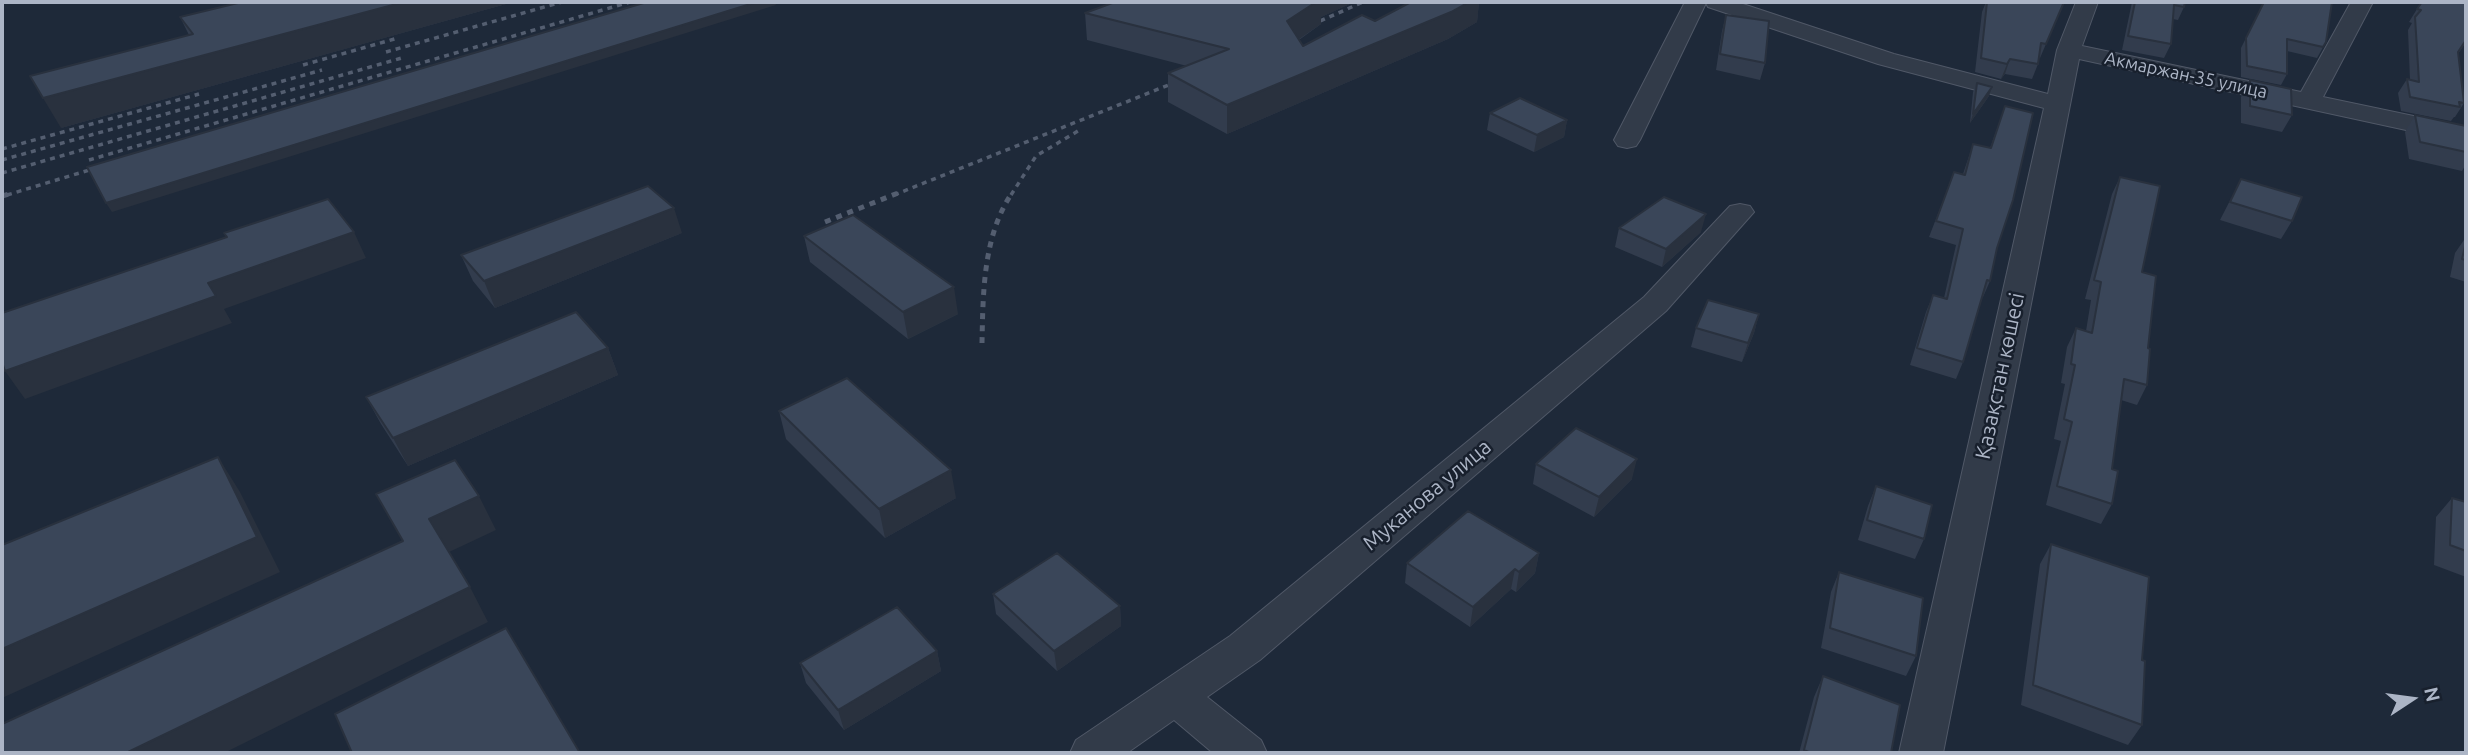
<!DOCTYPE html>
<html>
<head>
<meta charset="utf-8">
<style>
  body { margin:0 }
  #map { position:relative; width:2468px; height:755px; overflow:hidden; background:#1e2939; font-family:Ubuntu,sans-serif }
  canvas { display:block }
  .frame { position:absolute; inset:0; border:4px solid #acb5c6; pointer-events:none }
  .north { position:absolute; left:2377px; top:664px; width:70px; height:70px; -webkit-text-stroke:5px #18202d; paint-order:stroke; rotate:77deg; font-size:19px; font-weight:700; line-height:28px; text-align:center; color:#acb5c6 }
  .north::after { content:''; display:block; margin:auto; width:24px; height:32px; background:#acb5c6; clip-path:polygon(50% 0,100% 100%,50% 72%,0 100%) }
</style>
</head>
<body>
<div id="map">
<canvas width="2468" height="755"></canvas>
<div class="frame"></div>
<div class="north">N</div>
</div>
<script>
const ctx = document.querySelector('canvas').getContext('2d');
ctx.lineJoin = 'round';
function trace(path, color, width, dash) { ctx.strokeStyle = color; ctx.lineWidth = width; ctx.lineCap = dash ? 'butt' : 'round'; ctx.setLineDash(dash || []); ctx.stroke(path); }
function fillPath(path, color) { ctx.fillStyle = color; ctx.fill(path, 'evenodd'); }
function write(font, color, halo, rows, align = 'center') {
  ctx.font = font + ' Ubuntu,sans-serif'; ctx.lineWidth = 5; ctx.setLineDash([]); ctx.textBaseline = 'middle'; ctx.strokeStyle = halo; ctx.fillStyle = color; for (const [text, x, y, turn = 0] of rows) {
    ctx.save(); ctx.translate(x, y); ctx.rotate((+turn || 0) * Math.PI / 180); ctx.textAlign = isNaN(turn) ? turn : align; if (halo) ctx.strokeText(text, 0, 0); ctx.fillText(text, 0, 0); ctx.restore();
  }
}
const minor = new Path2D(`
  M1685,2H1737L1894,54L2048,94L2057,50L2076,2H2098L2082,46L2301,92L2351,2H2373L2323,97L2466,127V143L2079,59L1943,753H1899L2044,108L1878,64L1708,7L1706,3L1640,140L1636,146L1627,148L1618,146L1614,140Z
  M1740,204L1750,206L1754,212L1666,311L1260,660L1207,697L1261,740L1267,753H1213L1174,720L1127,753H1070L1076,740L1230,636L1644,297L1730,206Z`);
trace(minor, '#505867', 2);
fillPath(minor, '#323b49');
trace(new Path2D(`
  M1302,29L1363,2
  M386,52L562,2
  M303,65L398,38
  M2,149L199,94
  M2,160L322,70
  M89,160L630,2
  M2,173L405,57
  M7,195L106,165
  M894,195L1186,78
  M1011,195L1036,156L1078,131`), '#545e70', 3.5, [5, 5]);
trace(new Path2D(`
  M2,196L13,193
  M825,222L898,193
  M982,343C983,293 983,236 1012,193`), '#545e70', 5, [6, 6]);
fillPath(new Path2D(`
  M1115,2H1354L1321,17V24L1299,40L1303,46L1375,21L1411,2H1479L1477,22L1448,39L1227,134L1168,102V73L1187,66L1087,40L1085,13Z
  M1986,2H2064L2040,58H2039L2038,64L2032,79L2005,74L2001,79L1975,72L1982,12Z
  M2132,2H2185L2184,7L2178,20L2173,19L2171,44L2164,58L2122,50Z
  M2264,2L2326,42L2317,58L2287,51V74L2281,85L2241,77V48Z
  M2466,2V42L2458,54L2464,103L2455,117H2454L2451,121L2401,111L2398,93L2407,79L2410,80L2408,30L2412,23L2409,22L2417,9Z
  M506,4L61,128L189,35L180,17Z
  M1726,15L1765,63L1760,80L1716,70L1722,31Z
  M2250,80L2292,115L2282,132L2241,123V97Z
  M1977,83L1989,96L1970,123L1973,92Z
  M2005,106L1997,248L1990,281L1983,297H1982L1963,362L1956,379L1910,365L1926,312L1933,295L1944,298L1956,245L1929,237L1954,172L1963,174L1973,144L1990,148Z
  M1490,113L1567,120L1564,137L1534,152L1487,130Z
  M2415,115L2466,126V164L2462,171L2409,159L2405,132Z
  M2120,177L2142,272L2148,348L2147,385L2137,405L2121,400L2112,469V504L2101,524L2046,505L2061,441L2054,439L2065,384L2061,383L2067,347L2076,328L2086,331L2091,300L2085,299L2112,194Z
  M2241,179L2292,221L2281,239L2220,220Z
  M1619,228L1701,232L1662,267L1615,247Z
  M682,233L495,308L473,281L461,255Z
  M804,236L958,314L908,339L810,262Z
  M2466,237V282L2450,277L2455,253Z
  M1759,314L1754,333L1742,362L1691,347L1696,328Z
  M608,348L618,375L408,466L381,424L366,397Z
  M779,411L956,498L885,538L786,439Z
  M1536,464L1632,479L1594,517L1533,484Z
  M1876,486L1924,539L1915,559L1858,540L1868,506Z
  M2452,498L2466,502V577L2434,565L2436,517Z
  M2051,544L2142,660V725L2128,745L2021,705L2040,564Z
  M1539,553L1535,573L1516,592L1511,589L1470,627L1405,583L1407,563Z
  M1839,572L1916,656L1906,676L1821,648L1831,592Z
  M993,594L1120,606L1121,626L1057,671L996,614Z
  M937,651L941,671L844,730L806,683L800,663Z
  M1823,676L1891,753H1799L1814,697Z`), '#323c4d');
fillPath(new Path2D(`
  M404,2H505L506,4L61,128L43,98Z
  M757,2H775L776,5L112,212L106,203Z
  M1313,2H1354L1321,17V24L1286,48L1287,21Z
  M1469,2H1479L1477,22L1448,39L1227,134V105Z
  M2010,59L2005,74L2001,79L2007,64Z
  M1992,87L1989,96L1970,123L1973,114Z
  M1567,120L1564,137L1534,152L1537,135Z
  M674,208L682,233L495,308L484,281Z
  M1706,214L1701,232L1662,267L1666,249Z
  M354,232L366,258L224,309L232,323L25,399L5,371L208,283Z
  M954,287L958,314L908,339L903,312Z
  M1759,314L1754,333L1742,362L1748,343Z
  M608,348L618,375L408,466L393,438Z
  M218,457L240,492L280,572L2,698V649Z
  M1637,459L1632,479L1594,517L1599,497Z
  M951,470L956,498L885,538L879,509Z
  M479,496L496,530L447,553L429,519Z
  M1539,553L1535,573L1516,592L1519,572Z
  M1515,569L1511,589L1470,627L1473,607Z
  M470,587L488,622L224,753H126Z
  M1120,606L1121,626L1057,671L1054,651Z
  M937,651L941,671L844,730L838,710Z`), '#29313e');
const building = new Path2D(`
  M242,2H404L43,98L30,76L193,34L180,17Z
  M647,2H757L106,203L87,167Z
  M1115,2H1316L1287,21L1303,46L1362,15L1375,21L1411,2H1469L1451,12L1227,105L1168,73L1229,49L1085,13Z
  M1987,2H2064L2046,44L2041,43L2038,64L2010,59L2007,64L1981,58Z
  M2135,2H2185L2184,7L2174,5L2171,44L2128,36Z
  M2264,2H2332L2326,42L2323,47L2287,39V74L2247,66L2246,38Z
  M2422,2H2466V40L2458,52L2464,103L2459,102L2460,107L2410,97L2407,79L2419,82L2415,17L2421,10L2417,9Z
  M1726,15L1769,21L1765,63L1720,54Z
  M2250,80L2291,89L2292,115L2250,106Z
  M1977,83L1992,87L1973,114Z
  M1520,98L1567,120L1537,135L1490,113Z
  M2005,106L2033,113L2013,200L1997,248L1990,281L1987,280L1963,362L1917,348L1933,295L1947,299L1963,229L1936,221L1954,172L1965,175L1973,144L1991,148Z
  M2415,115L2466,126V152L2420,142Z
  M2120,177L2160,186L2142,272L2156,276L2148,348L2150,349L2147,385L2124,379L2112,469L2118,471L2112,504L2057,486L2072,422L2064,419L2075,365L2071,364L2076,328L2092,333L2101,282L2094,280Z
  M2241,179L2302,197L2292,221L2230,202Z
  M648,186L674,208L484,281L461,255Z
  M1664,197L1706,214L1666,249L1619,228Z
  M328,199L354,232L208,283L216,296L5,371L2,362V313L227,237L224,233Z
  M853,215L954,287L903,312L804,236Z
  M2466,242V260L2462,259Z
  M1708,300L1759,314L1748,343L1696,328Z
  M576,312L608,348L393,438L366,397Z
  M847,378L951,470L879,509L779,411Z
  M1576,428L1637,459L1599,497L1536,464Z
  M218,457L257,537L2,649V545Z
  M455,460L479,496L429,519L470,587L126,753H2V724L403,541L376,494Z
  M1876,486L1932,505L1924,539L1867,520Z
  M2452,498L2466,502V551L2450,545Z
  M1468,511L1539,553L1519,572L1515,569L1473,607L1407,563Z
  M2051,544L2149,577L2142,660L2145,661L2142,725L2033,685Z
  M1057,553L1120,606L1054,651L993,594Z
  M1839,572L1923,598L1916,656L1830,628Z
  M897,607L937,651L838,710L800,663Z
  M506,628L580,753H352L335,714Z
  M1823,676L1900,705L1891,753H1811L1804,750Z`);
fillPath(building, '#3a4659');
trace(building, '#29313e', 2);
write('18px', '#acb5c6', '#18202d', [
  ["Акмаржан-35 улица",2186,75,12]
]);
write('21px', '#acb5c6', '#18202d', [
  ["Қазақстан көшесі",2000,376,-78],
  ["Муканова улица",1427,495,-40]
]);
</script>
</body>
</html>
